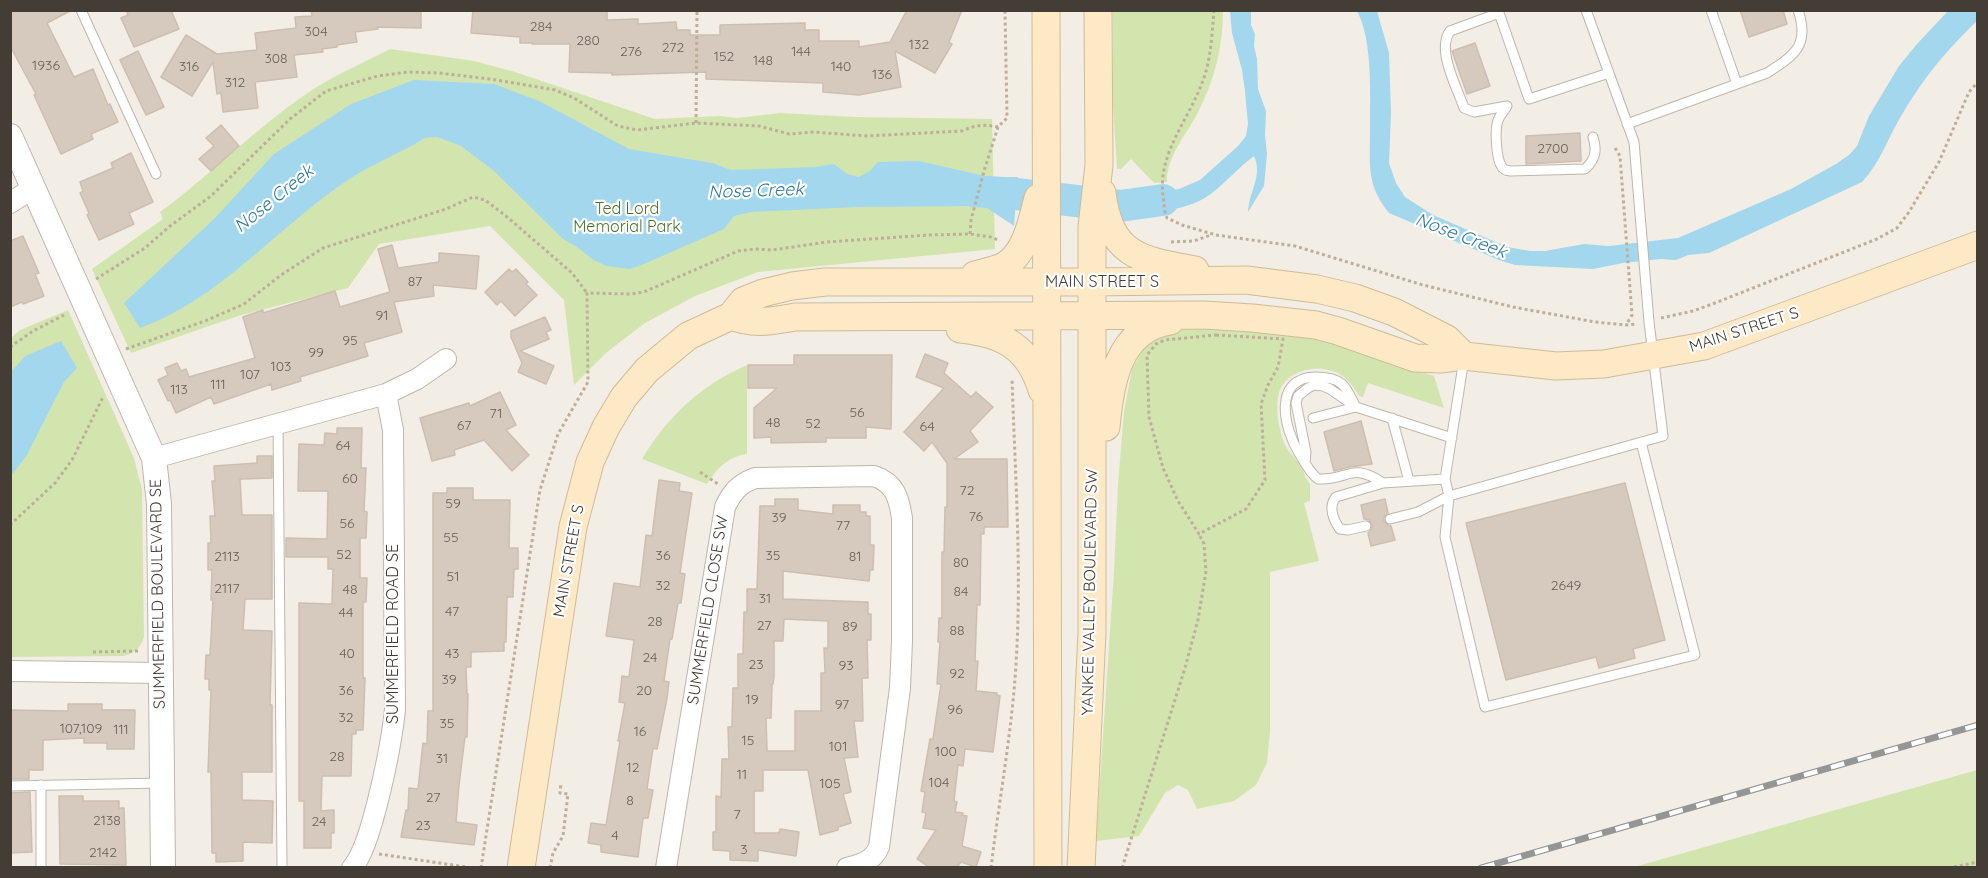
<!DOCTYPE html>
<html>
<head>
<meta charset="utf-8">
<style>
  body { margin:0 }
  #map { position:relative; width:1988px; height:878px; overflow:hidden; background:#f2ede5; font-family:Quicksand,sans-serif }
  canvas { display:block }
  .frame { position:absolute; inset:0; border:12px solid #443d35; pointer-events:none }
</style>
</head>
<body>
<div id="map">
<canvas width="1988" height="878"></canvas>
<div class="frame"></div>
</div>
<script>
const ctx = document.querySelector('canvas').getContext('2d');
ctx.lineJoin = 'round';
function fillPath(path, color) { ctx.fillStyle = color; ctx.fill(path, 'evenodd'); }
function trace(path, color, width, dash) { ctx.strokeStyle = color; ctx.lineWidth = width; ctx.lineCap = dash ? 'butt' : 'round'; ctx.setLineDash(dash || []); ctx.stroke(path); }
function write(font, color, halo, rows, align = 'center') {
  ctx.font = font + ' Quicksand,sans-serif'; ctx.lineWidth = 4.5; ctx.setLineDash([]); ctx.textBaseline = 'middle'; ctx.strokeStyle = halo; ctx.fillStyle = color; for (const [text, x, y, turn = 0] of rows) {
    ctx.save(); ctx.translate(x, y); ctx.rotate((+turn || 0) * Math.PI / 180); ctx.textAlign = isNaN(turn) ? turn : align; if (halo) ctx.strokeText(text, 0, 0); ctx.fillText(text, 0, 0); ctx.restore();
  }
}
fillPath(new Path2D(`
  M1113,11H1223C1223,45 1215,79 1199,110C1189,132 1166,156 1167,182L1154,183L1131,159L1121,169H1117L1113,106Z
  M390,49L474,61L515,72L655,119L719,116L738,118L780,113L855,117L992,119L995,249L758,272L695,296L645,323L607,352L574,385L564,300L490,226L379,244L348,288L241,315L131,353L92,269L163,219L160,212C215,172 262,121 320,85C342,72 367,61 390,49Z
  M68,310L134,458L142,490L144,637C140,649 135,653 123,656L11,657L10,339L20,330Z
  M1205,329H1231L1302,335L1434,376L1444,408L1368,383L1363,397L1359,396C1354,388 1349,380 1341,375C1323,363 1289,368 1280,390C1274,406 1279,430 1285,445C1289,452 1294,457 1299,463C1304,470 1304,477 1310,484V501L1304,503L1319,561L1270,572V732L1267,763L1256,785L1234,801L1197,809L1188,790L1178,785L1165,793L1139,836L1096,841L1114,571L1118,484L1124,412L1132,369L1148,341L1178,330Z
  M747,365V454C727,457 718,468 707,484L642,459C668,416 701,385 747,365Z
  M1977,770V867H1634Z`), '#d3e5af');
fillPath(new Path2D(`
  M1230,11H1251V25L1255,34L1254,46L1257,59L1258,89L1266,111L1265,135L1267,154L1264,186L1248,212C1249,192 1263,175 1254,156C1239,167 1227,181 1212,193C1192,210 1149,214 1123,216L1119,197L1179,189L1200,180L1238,146L1246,136L1248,124L1245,91L1242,70L1232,33Z
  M1357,11H1377L1389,53L1391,113L1389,163L1396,183L1405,197L1433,215L1507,247L1530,251H1545L1584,244L1609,246L1678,238L1791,189L1836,164L1849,155L1857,146L1869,116L1899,66L1917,44L1948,11H1977L1978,20C1944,53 1924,77 1900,118C1887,140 1880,163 1862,182L1709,253L1688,255L1676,260L1661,259L1623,263L1593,269L1515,265L1499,260L1389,213C1366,185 1370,164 1370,130C1370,97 1373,40 1357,11Z
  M414,80L494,84L539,101L629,149L712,163L731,170L815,167L834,164L847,174L859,177L870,171L878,162L919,161L989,177H1018L1014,226L984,206L858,207L751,212L734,216L724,229L644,264L630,269L606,266L592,259L577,247L563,239L494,171L461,146L437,137L425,138C400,153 372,164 348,180C277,227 221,299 140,328L124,303L214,219L274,154L351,104Z
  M61,341L77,368L64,382L27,455L11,476V372L25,356Z`), '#a3d7ed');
trace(new Path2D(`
  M974,191L1016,194L1120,206L1163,200`), '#a3d7ed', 32);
const building = new Path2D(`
  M10,10H72L47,23L74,77L93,69L108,105L110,104L118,122L91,134L93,139L61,154L34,95L36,94L10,46Z
  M126,10H171L179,29L134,47L121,18L128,15Z
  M311,10H421V28L377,27L378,29L355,32L357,42L337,45V47L322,49L323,52L294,55L297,77L255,82L258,108L223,112L221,93L217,94L213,62L192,96L161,77L186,35L217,54L257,50L255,33L296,28L295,17L312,16Z
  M473,10L607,11V20L638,19V24L676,22L677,30H690V35H720V25L805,23V30H819V41H859V47L890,42L907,10H962L949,42L952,44L935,73L895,51L901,87L859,95L823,92V83L706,79V72L612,75V73L569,72L570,44H532V43H520V37L471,33Z
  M1740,10H1783L1787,24L1749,37Z
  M1475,43L1490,86L1467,94L1452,51Z
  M138,51L164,107L146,115L120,60Z
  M221,125L239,146L211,171L199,159L214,146L206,138Z
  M1580,133L1581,161L1526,164V136Z
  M131,153L153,202L129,213L134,224L99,240L87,215L89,213L80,193L83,191L80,182L113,168L111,163Z
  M23,236L39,273L35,274L44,296L23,304L22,302L10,307V241Z
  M392,245L398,268L439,262V253L479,256L476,289L433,285L434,296L394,302L402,332L364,343L368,356L300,377L301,381L272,390L271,384L214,404L211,397L176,413L170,400L168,401L158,380L168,375L165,368L177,363L181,371L186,369L189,377L255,358L243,317L263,310V313L335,291L340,307L390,292L378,249Z
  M509,269L512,272L516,269L528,282L526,284L537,295L515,316L501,301L497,305L485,292Z
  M545,317L551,330L546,332L549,339L520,351L554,366L546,384L518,372L522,363L511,337V331Z
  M925,354L948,363L944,373L971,397L976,392L993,407L970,431L978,442L954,459H1007L1008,527H984V534H981L980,605H977L975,661H978L976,691L997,693V695L1000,696L993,752L965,749L963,766L958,765L954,801L957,802L955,812L963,813L962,815L967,816L962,846L981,852L976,867L961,862L957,867H929L917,859L936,830L923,828L926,813L922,812L925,792L921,791L930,739H933L941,684H937L940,642H938L939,618H942V552H944L945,507H947V463L932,442L924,451L904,432L944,388L916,377Z
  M794,355H892L891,429L866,427V438H826V442L771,443V437L754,438V408L777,388H748V365H794Z
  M500,392L516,425L506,430L529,455L512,471L484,440L454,450L455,455L432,461L420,418L469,403L470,406Z
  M1361,421L1372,464L1349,467L1334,471L1324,432Z
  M337,428H362L361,468H366L364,511L367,512L366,538H360V578H367L366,602H363V678H365L363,730H356V734H352L351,776H322L321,811L334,810V833H331V848H304V801H299V603L332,604L333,569H328V557H286V538L327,539L328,491H298L299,444L324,445L325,433L337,434Z
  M257,456H272V478L240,479L242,515H272V599H245L243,630L272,631L270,705H272V772H242V800L273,801L272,843L243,842V861L216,862V853H212L211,772H208L211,690H209V679H205L206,655H210L213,600H211L212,570H208V543H211L210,516H215L212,481H215L214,466L257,463Z
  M659,480L680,483L679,491L692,493L680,573L685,574L681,603H678L672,639H670L664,681L669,682L667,698L657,749L653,748L647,789L653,790L648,818H643L638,857L601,852V845L588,843L591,823L606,825L620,741H618L625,703L619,702L622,676L629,677L634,640L606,636L614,583L640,587L646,535L652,536Z
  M1625,483L1665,640L1633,649L1635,658L1599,668L1596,657L1506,680L1466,523Z
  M447,488H473V500H510L509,548H518V569H514L513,597H507L506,642H504V651L471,652V667H466L467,694H468L467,737H465L459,785L456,822L477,825L474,845L401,837L406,810H408L409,788L418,789L423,743L427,744L428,711H433V493H447Z
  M775,499H798V510L833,514V505H860V512H866V516H870V545H874L873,570H870L869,581L783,571V599L868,602V614H871V640H867L868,678H862L863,721H854L858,757L844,758L851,792L843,794L851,823L838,827V830L820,835L808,770H763V791H754V833H779L780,829L799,832L796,856L758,850V861L730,860V851L713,850V832H716V796L721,797L722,759H729L728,727H732L733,688H738V654H743L744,612H747V589H757L760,506H775ZM784,619L828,621V648H824L825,673H821V711H795V751H767L766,718H771L772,684H773L774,677V641H783Z
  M1385,499L1388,513L1384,517V521L1388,525L1391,526L1395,540L1371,546L1368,533L1372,529V524L1369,520L1364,519L1361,505Z
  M68,704H102V710H135L134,749H107V743H84V738L43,740V770H29V779H10V710L68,711Z
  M30,792L32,852L10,853V793Z
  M59,796H83V801H119V808H124L126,865L60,864Z`);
fillPath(building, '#d6cabe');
trace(building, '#cebeaf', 1.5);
const service = new Path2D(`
  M81,10L156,174
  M1498,10L1529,99L1609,73
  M1711,10L1737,84
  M1499,13L1450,31C1436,50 1457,87 1464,108L1474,112L1507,106
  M1507,106C1505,110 1501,114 1499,118C1494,127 1496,159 1502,167C1505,171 1506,170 1510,171L1585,169C1596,159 1597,150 1593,137
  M1627,124L1767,73C1795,55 1810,45 1798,10
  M1464,359L1445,479L1449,496L1663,436L1649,322L1634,142L1586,10
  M1356,407C1352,400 1348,390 1342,384C1335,378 1323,377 1315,377C1272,378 1284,429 1299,453C1305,463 1309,472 1318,479C1349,481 1350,461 1383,483
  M1313,418L1356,407
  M1392,418L1409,481
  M278,424L282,868
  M1305,463L1306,452L1296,403L1298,396L1308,388L1314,385L1323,386L1330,389L1356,407L1452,438
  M1449,496L1445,537L1485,707L1695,655L1641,442
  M1390,519L1418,512L1449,496
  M1366,526L1348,530L1340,529C1333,520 1328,506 1336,497L1383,483L1445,479
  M41,785V868
  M10,786L162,783`);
const minor = new Path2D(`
  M10,203L33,188
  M386,394L417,379L446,359
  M154,458L386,394L393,430L395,709C392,741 372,847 352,868
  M10,671L161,673
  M666,868L725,507C732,492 739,484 755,478L874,476C895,483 899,498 902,518V641L900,688L879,847C873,861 862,864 847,868`);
const tertiary = new Path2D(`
  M10,136L154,458L159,504L163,868`);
const secondary = new Path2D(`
  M1046,10L1048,868
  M1102,193C1110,256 1140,260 1195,270
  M975,275C985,272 997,270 1006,265C1027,251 1032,220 1038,198
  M731,316C754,325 771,321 795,317L1204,315L1252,318L1316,325L1338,331L1415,358L1440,359L1464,356L1556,366L1604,364L1704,346L1978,245
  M960,329C1003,333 1029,347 1042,390
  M1106,427C1110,383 1118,329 1170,321
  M521,868L573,527L590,462L606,427L624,397L647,370L688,336L731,316L743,301L763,293L792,286L825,282H1092L1246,280L1317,289L1355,298L1394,312L1447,339L1464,356
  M1081,868L1092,632V227L1099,165L1098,10`);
trace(service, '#c0b6ab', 11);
trace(minor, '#c0b6ab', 22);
trace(tertiary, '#c0b6ab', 26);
trace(secondary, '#d1bb97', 29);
trace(new Path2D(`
  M1214,10C1212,34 1211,61 1202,83C1188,121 1158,153 1163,195C1164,203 1164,211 1167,218L1182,225L1216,235L1295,246L1423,285L1513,307L1595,322L1626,325L1637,324
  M696,123L697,10
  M1615,148L1620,156L1632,315L1626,325
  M970,234L971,220L984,171L998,127L1007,118L1005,10
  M1171,242L1194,241L1211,235
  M96,279L145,248L170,226L211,196L290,119L326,91L378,76L408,72L439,73L490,79L555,90L574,98L618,126L637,130L696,123L759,126L789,134L813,132L867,136L962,131C975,125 985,124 998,127
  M1661,318L1693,311L1715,303L1877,239L1897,228L1909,212L1939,162L1969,92L1978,82
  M1216,335L1283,339L1278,367L1268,385L1261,404L1265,480L1246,509L1199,534L1178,501L1163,468L1149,417L1147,355L1156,344L1165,340Z
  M10,347L33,331L66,314
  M126,349L205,321L244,304L281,275L323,248L446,209L473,197L485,200L506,216L572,273L587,293
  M700,472L718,484
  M10,525L55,483L72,460L103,397
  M93,652L139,651
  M379,854L473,868
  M481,868L540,490L558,434L588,382L587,293L631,294L644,292L738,251L755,249L772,250L827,242L929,235L970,234L991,237L1000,241
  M550,868L553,853L563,836L568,794L560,793L561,783
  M991,868C999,800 1012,732 1016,664C1022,569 1015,473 1012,378
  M1122,868L1185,668L1198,620L1206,571L1204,544L1199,534
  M1948,868L1978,862`), '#beae9a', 3, [3, 3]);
trace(service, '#fff', 9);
trace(minor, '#fff', 20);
trace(tertiary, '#fff', 24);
trace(secondary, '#fde9c5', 27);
const rail = new Path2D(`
  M1481,868L1978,725`);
trace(rail, '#959595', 7);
trace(rail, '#fff', 4.5, [14]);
write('14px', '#686057', null, [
  ["284",541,27],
  ["304",316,32],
  ["280",588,41],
  ["132",919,45],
  ["272",673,48],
  ["276",631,52],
  ["144",801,52],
  ["152",724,57],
  ["308",276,59],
  ["148",763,61],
  ["1936",46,66],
  ["316",189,67],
  ["140",841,67],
  ["136",882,75],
  ["312",235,83],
  ["2700",1553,149],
  ["87",415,282],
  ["91",382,316],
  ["95",350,341],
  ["99",316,353],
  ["103",281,367],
  ["107",250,375],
  ["111",218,385],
  ["113",179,390],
  ["56",857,413],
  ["71",496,414],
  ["48",773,423],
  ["52",813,424],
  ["67",464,426],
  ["64",927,427],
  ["64",343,446],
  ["60",350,479],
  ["72",967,491],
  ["59",453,504],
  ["76",976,517],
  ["39",779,518],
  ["56",347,524],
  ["77",843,526],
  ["55",451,538],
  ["52",344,555],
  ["36",663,556],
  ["35",773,556],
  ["2113",227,557],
  ["81",855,557],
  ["80",961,563],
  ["51",453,577],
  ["32",663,586],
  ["2649",1566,586],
  ["2117",227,589],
  ["48",350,590],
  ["84",961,592],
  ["31",765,599],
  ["47",452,612],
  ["44",346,613],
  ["28",655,622],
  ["27",764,626],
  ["89",850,627],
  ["88",957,631],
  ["40",347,654],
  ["43",452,654],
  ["24",650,658],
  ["23",756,665],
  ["93",846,666],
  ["92",957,674],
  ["39",449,680],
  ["36",346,691],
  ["20",644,691],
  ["19",752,700],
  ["97",842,705],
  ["96",955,710],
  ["32",346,718],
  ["35",447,724],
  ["107,109",81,729],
  ["111",121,730],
  ["16",640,732],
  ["15",748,741],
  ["101",838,747],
  ["100",946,752],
  ["28",337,757],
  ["31",442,759],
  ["12",633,768],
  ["11",742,775],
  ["104",939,783],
  ["105",830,784],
  ["27",433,798],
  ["8",630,801],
  ["7",737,815],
  ["2138",107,821],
  ["24",319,822],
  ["23",423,826],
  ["4",615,836],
  ["3",744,850],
  ["2142",103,853]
]);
write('16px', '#4e742b', '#fff', [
  ["Ted Lord",627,209],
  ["Memorial Park",627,227]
]);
write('16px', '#443d35', '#fff', [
  ["MAIN STREET S",1102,282],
  ["MAIN STREET S",1744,330,-18],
  ["MAIN STREET S",569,561,-80],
  ["YANKEE VALLEY BOULEVARD SW",1090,592,-89],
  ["SUMMERFIELD BOULEVARD SE",158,594,-91],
  ["SUMMERFIELD CLOSE SW",708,610,-81],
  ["SUMMERFIELD ROAD SE",393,634,-90]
]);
write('italic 18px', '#2f7a9c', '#fff', [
  ["Nose Creek",756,191,-2],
  ["Nose Creek",274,199,-39],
  ["Nose Creek",1461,236,21]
]);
</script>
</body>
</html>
